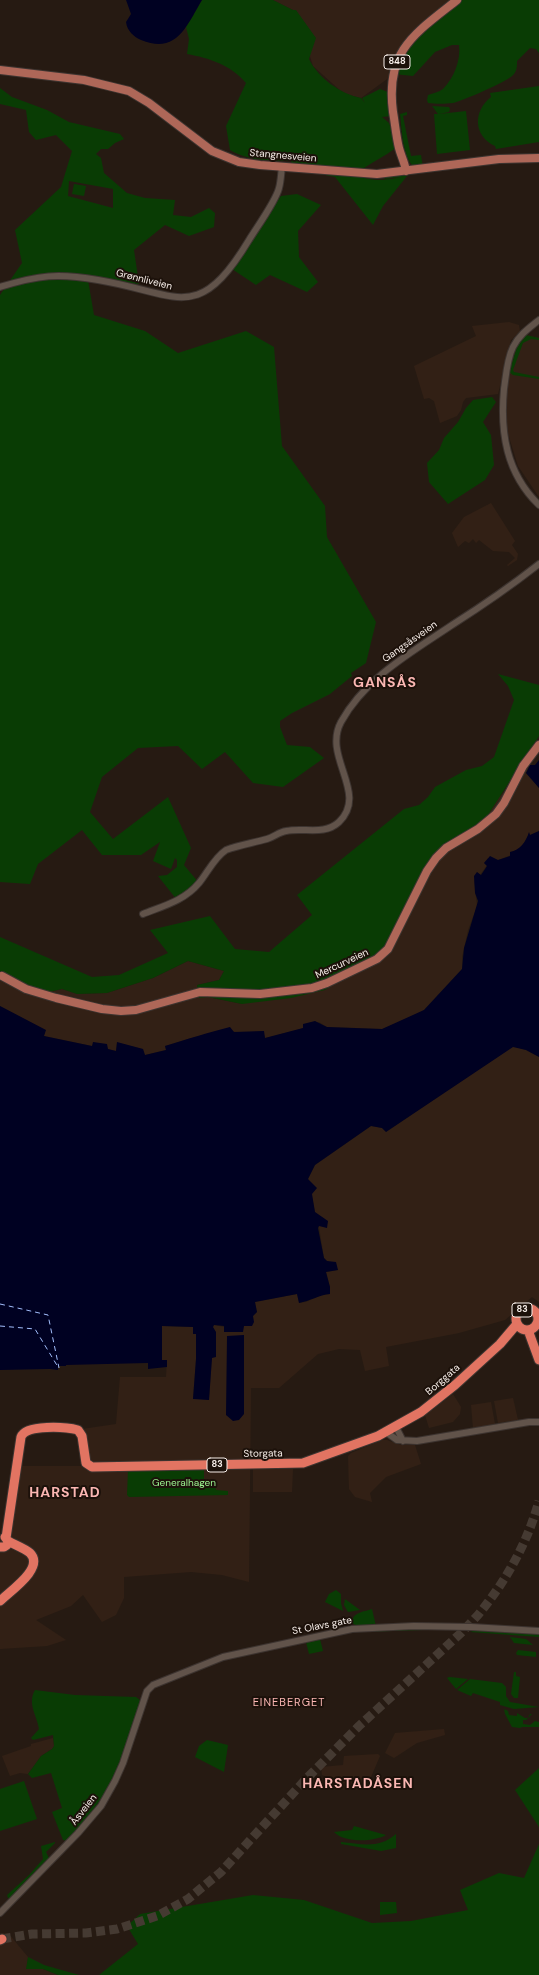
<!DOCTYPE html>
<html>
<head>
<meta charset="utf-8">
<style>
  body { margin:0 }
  canvas { display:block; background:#261a12 }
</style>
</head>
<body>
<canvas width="539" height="1975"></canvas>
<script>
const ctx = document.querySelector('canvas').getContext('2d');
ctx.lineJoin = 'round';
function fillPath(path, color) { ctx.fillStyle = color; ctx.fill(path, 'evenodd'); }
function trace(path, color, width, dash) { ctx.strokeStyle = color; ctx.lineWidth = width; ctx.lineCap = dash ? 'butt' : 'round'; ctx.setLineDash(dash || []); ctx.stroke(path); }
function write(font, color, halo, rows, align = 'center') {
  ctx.font = font + ' "DM Sans",sans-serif'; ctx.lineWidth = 4; ctx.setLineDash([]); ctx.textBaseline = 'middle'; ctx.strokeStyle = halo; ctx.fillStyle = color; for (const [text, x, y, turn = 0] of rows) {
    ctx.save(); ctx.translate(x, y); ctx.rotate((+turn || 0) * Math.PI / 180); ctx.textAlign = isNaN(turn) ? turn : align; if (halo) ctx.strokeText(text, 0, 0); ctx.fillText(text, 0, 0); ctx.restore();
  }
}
fillPath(new Path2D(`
  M273,0H462L431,26L404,52L394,74L361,98L349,95L342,92L313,66L296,10H293Z
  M509,322L519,325L520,332L511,340L498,394L466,398L463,402L461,410L457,416L440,423L434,401L429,398L424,399L414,366L476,336L472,326Z
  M526,335L539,338V497L518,466L506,427L507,386L509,369L517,347Z
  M491,503L515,541L512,545L518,554L517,560L508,566L507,565L515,558L509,552L493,551L479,540L476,543L473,539L469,543L465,541L458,547L452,533L464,517Z
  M522,761L529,768L526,773L539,788V831L530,835L529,833L523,845L515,851L510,852L511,855L498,860L488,858L484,863L487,865L480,875L477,872L474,881L477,906L468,930L462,957V969L424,1010L403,1021L382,1029L327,1027L319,1022L304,1028L265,1038L263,1031L241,1033L232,1031L198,1036L165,1046L166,1050L145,1055L143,1049L117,1043L116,1051L44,1036L45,1030L0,1006V976L49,992L62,989L77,994L107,993L153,978L188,961L224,971L219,980L197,985L199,998L208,997L242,1004L422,874L504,792Z
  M513,1046L526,1050L539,1057V1302L532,1297L505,1320L459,1333L386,1347L389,1366L365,1371L360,1350L339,1349L318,1354L279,1388H251L249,1582L222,1575L191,1572L124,1577V1598L116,1615L102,1622L83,1595L71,1606L36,1620L66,1640L47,1646L0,1649V1541L3,1535L17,1466H85L82,1429L116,1424L120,1377H166L167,1360H162V1326L193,1327L196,1334V1359L193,1398L209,1400L212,1357H216L213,1327L214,1325L224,1327L244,1326L257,1312L255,1302L297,1294L299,1303L306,1302L321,1295L330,1294V1287L326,1272L338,1270L324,1258L317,1214L315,1212L308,1179L315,1165L371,1126L382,1128L386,1132Z
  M453,1394L461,1407L460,1414L453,1422L429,1428L425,1415Z
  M513,1398L518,1420L498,1423L494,1401Z
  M491,1402L495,1424L473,1428L471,1405Z
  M382,1440H387L401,1445H415L421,1464L386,1477L370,1493L372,1502L355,1497L349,1489L348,1456L351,1453Z
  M293,1469L292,1492H253V1469Z
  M444,1729L445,1735L417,1743L394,1758L385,1753L395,1733Z
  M53,1738L54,1746L52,1749L41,1756L28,1774L20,1773L10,1776L2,1756L31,1746V1744Z
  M378,1754L380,1756L371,1777L360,1789L322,1775L321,1767L343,1765L344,1756Z
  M8,1933L28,1957L27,1969H43L58,1975H0V1934Z`), '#322015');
fillPath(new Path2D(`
  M202,0H273L293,10H296L316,38L309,59C318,78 341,94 361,98L365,103L362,98L380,89L388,92L391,116L382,117L389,123L397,147C384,157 370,163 357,173C366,183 389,180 401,177L384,179L387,176L411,174L406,176H407L383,206L373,225L335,177L295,169L291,161C270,160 248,161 230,150L226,126L246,83C231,65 209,58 187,54L189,39L186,27Z
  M462,0H539V53L536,49L530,48L517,61C517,67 517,72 512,76C506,82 462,101 453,103C444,104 437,104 428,103L427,100L428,95C433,93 439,92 443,89C454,78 461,60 459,45H452L435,52L413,76L394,74L404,52L431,26Z
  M539,86V142L496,149L495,146C473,136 473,111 491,97L490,93Z
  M0,88L12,97L47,110L69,122L120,134L124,139L115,143L108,149H101L96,154L101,158L104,173L127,193L145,198L175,200L173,215L191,217L209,208L215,213L214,227L189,236L165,225L134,250L139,284L88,280L94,315L145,331L178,353L246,331L274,347L282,446L325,506L327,537L376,622L366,663L351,673L352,676L330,694L292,713L280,721V727L287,745L310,747L324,758L283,787L253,783L225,752L202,769L178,746L138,748L102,777L90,812L113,839L168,797L191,848L184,865L199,883L177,900L158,876L167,875L177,867V860L175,858L171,869L153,861L160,842L141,855H102L82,830L38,864L30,884L0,882V295L22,263L15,230L61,187L72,151L56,135L36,140L29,132L26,110L0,104ZM69,181L113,189V208L68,196Z
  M432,106L449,107L450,109L449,112L439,114L466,111L470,150L437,154L434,114H438Z
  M407,112V115L403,116L411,156L421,155L423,167H414C402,156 402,129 400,114Z
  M74,184L86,186L84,196L72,194Z
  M297,194L321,205L298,231L299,257L318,282L307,292L270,275L256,285L232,269L254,235L264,224L272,208L281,196Z
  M526,335L539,338V340L531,339L523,343L513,370L514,372L539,377V379L513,375L509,372L517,347Z
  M492,397L496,402L483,422L491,435L494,465L485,480L448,504L429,482L427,463L439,450L444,438L458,422L466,408L473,400Z
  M498,674L539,685V736L486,818L440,849L387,947L325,990L291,998L242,1004L208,997L199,998L197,985L219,980L224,971L188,961L153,978L107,993L77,994L62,989L49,992L26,989L0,976V937L92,977L119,975L168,953L150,930L210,916L235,949L269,952L312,915L297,895L404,809L419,805L428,797L435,787L466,770L482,766L494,757L514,700L508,686Z
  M128,1470H204V1482H214L216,1490L228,1491V1495L129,1497L127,1495Z
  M336,1590L341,1594V1603L343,1611L325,1602L329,1594Z
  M345,1599L360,1610L348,1612L344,1605Z
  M372,1609L376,1626H357L352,1623C352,1612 364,1612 372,1609Z
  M417,1628L423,1630L363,1632L367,1631Z
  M476,1630L539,1634V1637L470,1632Z
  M510,1637L526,1639L533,1645L514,1643Z
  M320,1639L323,1651L309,1654L306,1642Z
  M518,1650L536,1652V1657L517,1655L516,1653Z
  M514,1672H516V1676L520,1677L518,1698H514L511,1694Z
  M449,1677H450L468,1679L456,1689L447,1678Z
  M470,1679L502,1683L506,1687V1696L510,1702L539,1707L514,1709L500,1705V1702L473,1693L471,1696L457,1690Z
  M35,1690L75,1695L136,1697L140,1700C138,1711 133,1722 130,1733C116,1779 100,1806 67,1841L63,1840L52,1812L62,1808L51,1773L32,1778L28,1774L41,1756L52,1749L54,1746L53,1735L33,1740L31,1738L39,1729C37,1715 27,1704 35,1690Z
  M504,1709L508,1711L509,1715L517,1716V1713L525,1718H528L530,1714H532L526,1720H523V1724L530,1725L535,1721L539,1722V1727H522L520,1728L512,1727L505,1714Z
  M207,1740L228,1745L224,1772L195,1757L199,1746Z
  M539,1768V1827L515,1790Z
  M24,1781L37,1819L0,1831V1789Z
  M354,1826L386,1835C374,1842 344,1843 334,1832L352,1830Z
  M396,1834V1848L381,1851L341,1844V1842C362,1844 379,1849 396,1834Z
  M55,1842V1843L46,1852L49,1858L10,1898H8L7,1895L29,1875L43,1859L41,1846Z
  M539,1844V1975H99L138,1944L127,1926L140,1914L253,1895L304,1900L372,1923L411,1921L468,1910L460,1890L499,1873L524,1878Z
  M380,1902H396L397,1913L380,1915Z
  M28,1957L44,1965L79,1975H58L43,1969H26Z`), '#093c04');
fillPath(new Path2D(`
  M126,0H202C187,25 177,55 141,40C134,37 127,31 126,22L131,14Z
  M539,760V788L526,773L530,765H535Z
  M539,831V1057L526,1050L513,1047L386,1132L382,1128L371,1126L315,1165L308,1179L317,1188L312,1194L315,1212L328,1221L327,1228L319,1226L318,1228L324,1258L327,1261L336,1262L338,1270L326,1272L330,1287V1294C319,1295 310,1301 299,1303L297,1294L255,1302L257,1312L253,1316L254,1322L252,1326H244L243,1332H224V1326L214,1325L213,1327L216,1332V1357L212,1358L209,1400L193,1399L196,1359V1334H193V1327L162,1326V1360H167V1367L148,1369V1363L66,1365V1366H58V1370L50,1369L0,1370V1006L46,1030L44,1036L92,1046L93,1042L107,1044L108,1049L116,1051L117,1042L143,1049L145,1055L166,1050L165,1046C187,1039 207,1033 230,1027L234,1032L264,1031L265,1038L303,1028V1024L315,1021L327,1027L382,1029L424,1010L462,969L464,948L478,901L475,893L474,876L477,872L481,875L487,866L484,863L490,856L498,860L510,856V852C520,850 526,842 529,832L530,835Z
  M244,1335V1414L239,1420L233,1421L226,1415L227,1336Z`), '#000122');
trace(new Path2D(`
  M0,1304L48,1315L59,1368
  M0,1326L35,1329L58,1367`), '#a2befc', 1, [5, 4]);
trace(new Path2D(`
  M2,1939L32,1934L86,1933L117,1929L157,1916L188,1899L221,1872L306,1779L359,1726L461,1633L478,1615C506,1581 527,1544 539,1501`), '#453a32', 9, [9, 4.5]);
const minor = new Path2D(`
  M0,287C39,275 58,273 98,280C178,293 197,326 249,240C257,227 276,201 279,188C281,181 281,173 282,167
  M539,320C529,328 519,335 513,347C507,359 506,375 504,389C500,432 506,473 539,505
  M143,914C163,906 184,901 199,883C208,872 214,858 226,850C239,845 253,843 267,839C274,837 279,832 286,831C304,827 324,836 339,822C369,793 322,757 341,722C365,678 412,652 452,625C482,606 511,586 539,564
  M396,1427L403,1441
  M386,1432L397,1440L417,1441L529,1422H539
  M0,1913L78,1833L101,1806L115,1781L123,1763L147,1691L153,1685L223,1657L352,1629L414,1626L471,1627L539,1631`);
const major = new Path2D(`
  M0,70L84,80L129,91L149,103L212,151L239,162L260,165L377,174L499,159L539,158
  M406,171C405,163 401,156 399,148C396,136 395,123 393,112C385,51 414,34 457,0
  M2,976L26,989L56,998L102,1009L121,1011L136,1010L200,992L260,994L312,988L327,983L377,959L388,949L427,871L436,858L446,848L478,829L496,814L504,803L523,766L539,745`);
const highway = new Path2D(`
  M516 1319a11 11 0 1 1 22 0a11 11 0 1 1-22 0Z
  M528,1330L539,1360
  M6,1538L21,1437C26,1424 66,1427 78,1430L82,1436L86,1463L92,1467L303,1463L378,1436L421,1412L455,1385L500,1344L517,1324
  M0,1547H4L7,1545L8,1541L5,1537
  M0,1601C10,1591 45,1568 30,1553C24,1548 15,1545 8,1541
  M0,1940L2,1939`);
trace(minor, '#3d3430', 8);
trace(major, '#3d3430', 10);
trace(highway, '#3d3430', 11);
trace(minor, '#61534a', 6);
trace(major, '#ae6758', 8);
trace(highway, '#e27462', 9);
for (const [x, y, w] of [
  [397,62,26],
  [522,1310,20],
  [217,1465,20]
]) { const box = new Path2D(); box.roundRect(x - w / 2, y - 7, w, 14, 3); ctx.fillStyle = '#1c110a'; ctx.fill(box); trace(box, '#f7eee9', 1); }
write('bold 9px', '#f7eee9', null, [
  ["848",397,62],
  ["83",522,1310],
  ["83",217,1465]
]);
write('10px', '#f7eee9', '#1c110a', [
  ["Stangnesveien",283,156,5],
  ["Grønnliveien",144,280,14],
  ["Gangsåsveien",410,642,-35],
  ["Mercurveien",342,964,-25],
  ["Borggata",443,1380,-41],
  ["Storgata",263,1454,-1],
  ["St Olavs gate",322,1626,-11],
  ["Åsveien",84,1810,-52]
]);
write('10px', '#9bf290', '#1c110a', [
  ["Generalhagen",184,1483]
]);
ctx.letterSpacing = '1px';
write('11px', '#fbb7b3', '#1c110a', [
  ["EINEBERGET",289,1703]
]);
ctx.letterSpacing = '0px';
ctx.letterSpacing = '1px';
write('bold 14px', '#fbb7b3', '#1c110a', [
  ["GANSÅS",385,683],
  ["HARSTAD",65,1493],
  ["HARSTADÅSEN",358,1784]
]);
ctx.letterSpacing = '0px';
</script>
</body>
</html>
